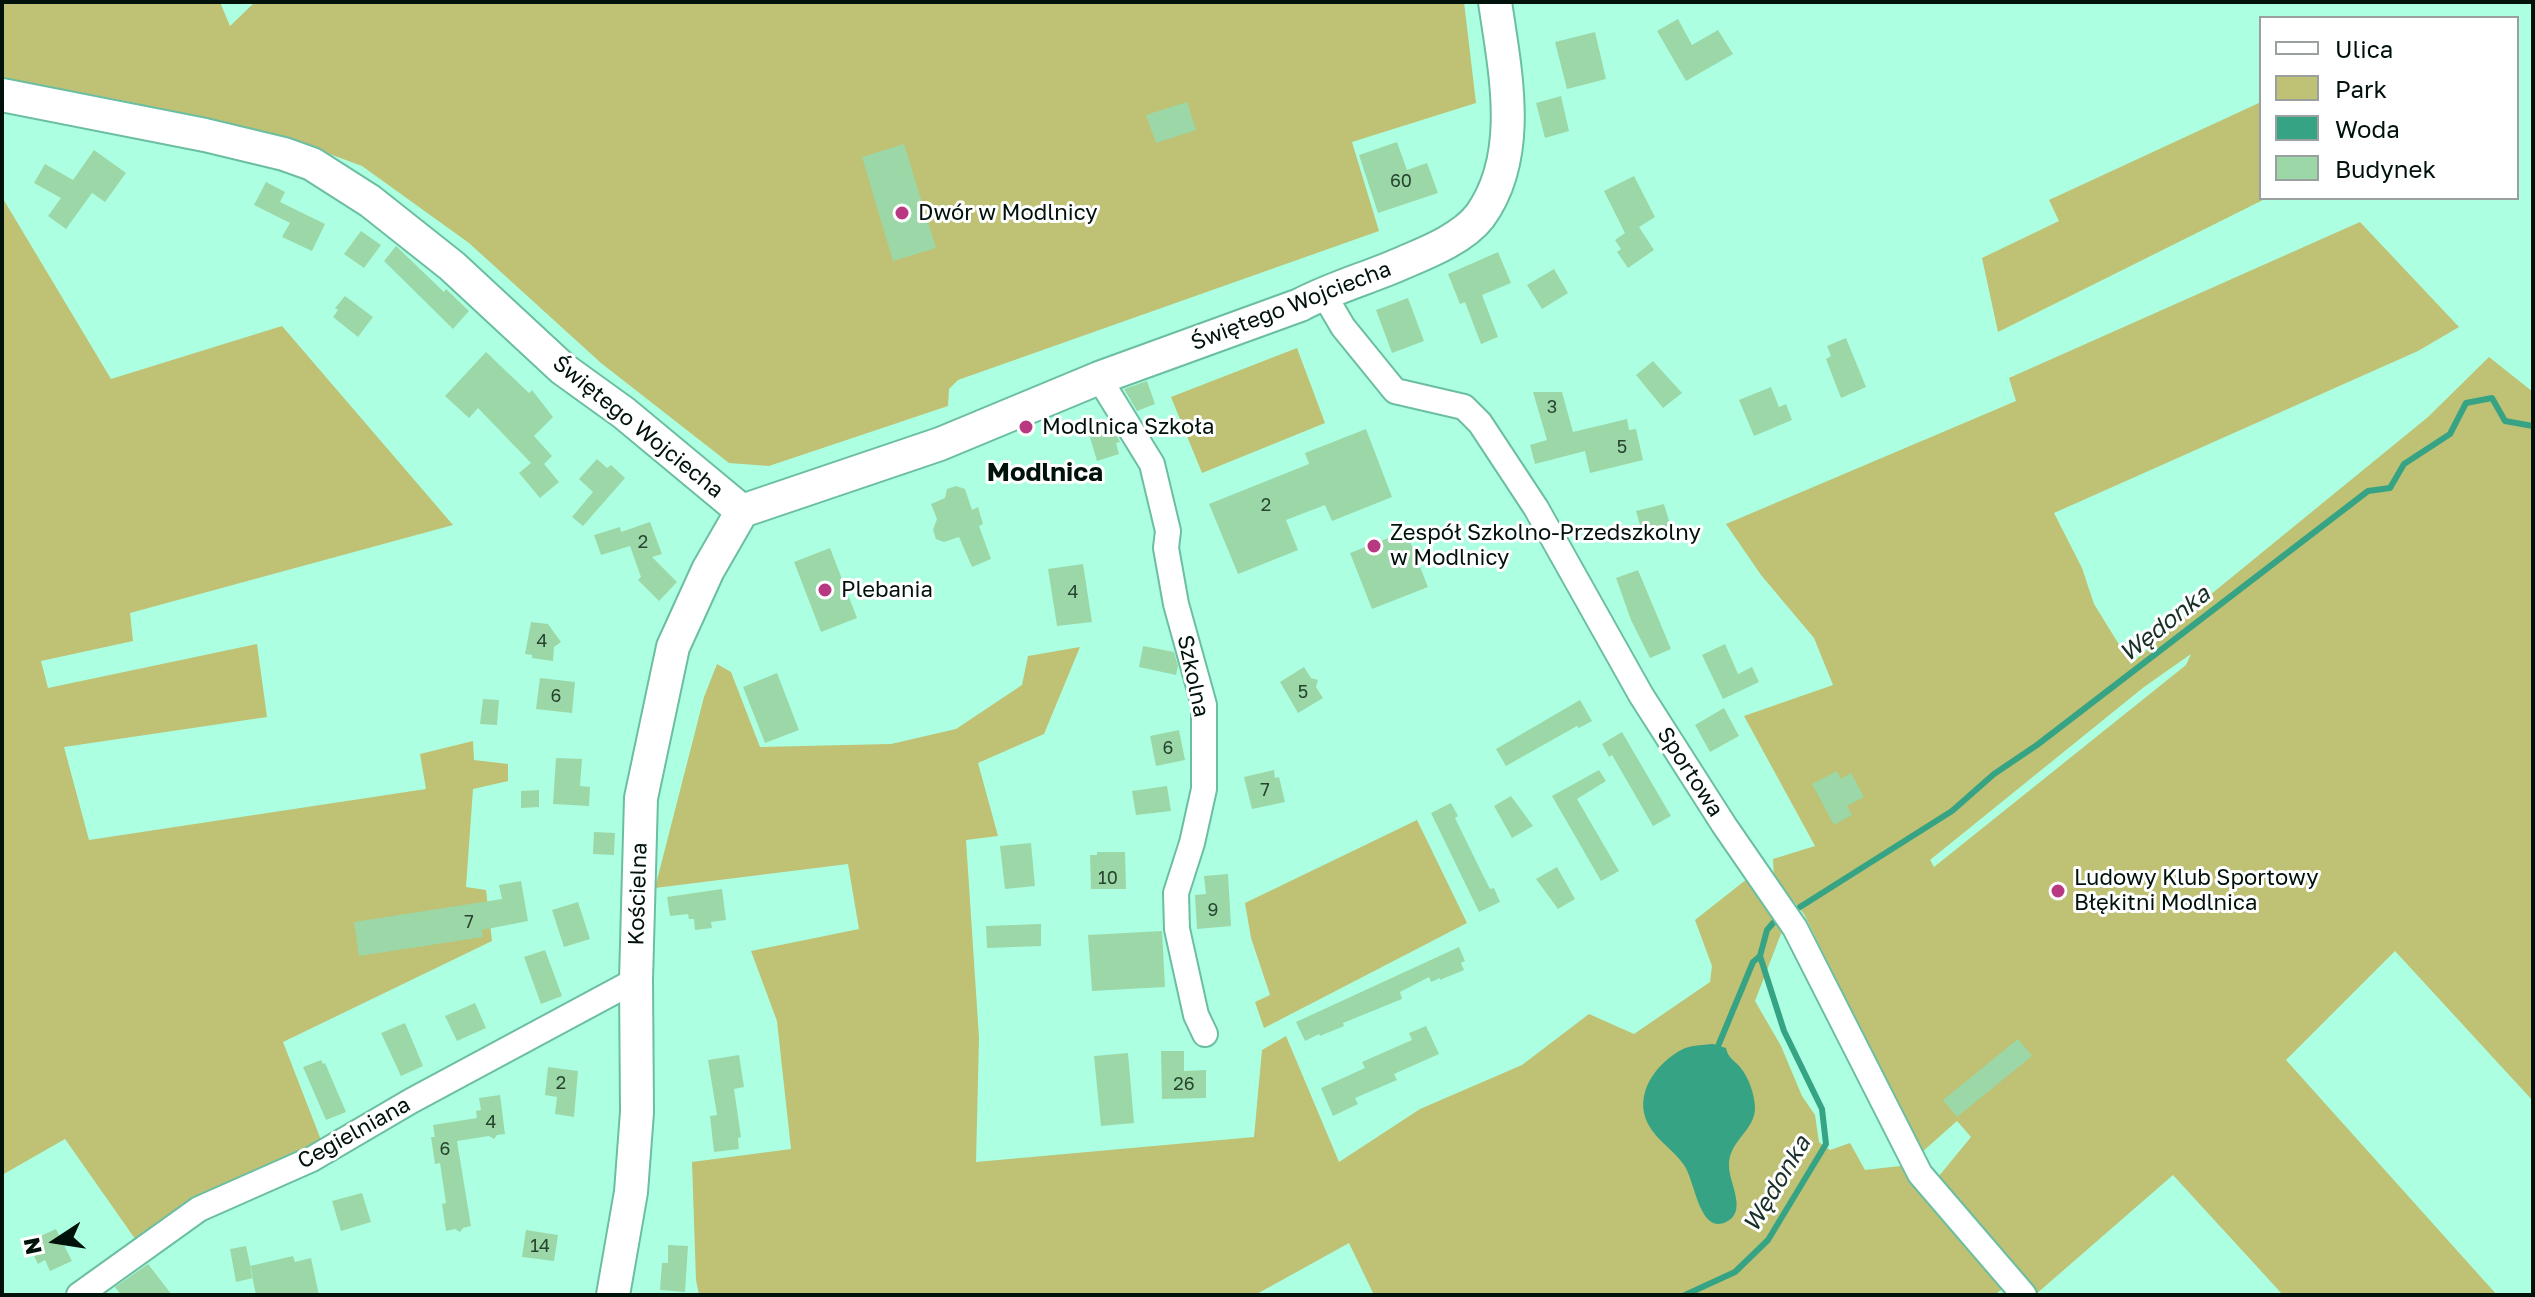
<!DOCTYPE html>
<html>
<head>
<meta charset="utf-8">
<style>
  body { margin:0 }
  #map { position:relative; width:2535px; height:1297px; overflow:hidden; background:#acffe1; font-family:"Golos Text",sans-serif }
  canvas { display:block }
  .frame { position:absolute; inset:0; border:4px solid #00120a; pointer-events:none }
  .legend { position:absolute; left:2259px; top:16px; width:260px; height:184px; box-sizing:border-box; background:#fff; border:2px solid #99a09d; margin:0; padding:10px 14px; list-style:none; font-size:24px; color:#00120a }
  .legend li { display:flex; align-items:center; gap:16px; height:40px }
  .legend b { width:40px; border:2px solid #99a09d }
  .north { position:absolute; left:16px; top:1201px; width:80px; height:80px; -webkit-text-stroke:6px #fff; paint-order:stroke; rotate:258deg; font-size:22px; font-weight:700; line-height:32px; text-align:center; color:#00120a }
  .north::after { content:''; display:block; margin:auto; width:28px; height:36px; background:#00120a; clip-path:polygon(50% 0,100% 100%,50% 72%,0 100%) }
</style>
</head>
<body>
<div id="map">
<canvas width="2535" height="1297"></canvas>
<div class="frame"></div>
<ul class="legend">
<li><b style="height:10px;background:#fff"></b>Ulica</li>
<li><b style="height:22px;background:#bfc174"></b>Park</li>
<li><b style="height:22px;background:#36a484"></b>Woda</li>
<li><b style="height:22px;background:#9cd8a7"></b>Budynek</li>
</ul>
<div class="north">N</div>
</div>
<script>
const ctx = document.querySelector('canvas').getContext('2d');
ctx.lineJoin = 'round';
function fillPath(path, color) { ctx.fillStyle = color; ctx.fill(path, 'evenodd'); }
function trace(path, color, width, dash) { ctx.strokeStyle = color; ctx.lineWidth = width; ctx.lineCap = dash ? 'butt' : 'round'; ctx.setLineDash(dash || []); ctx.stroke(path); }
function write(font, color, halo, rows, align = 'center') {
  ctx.font = font + ' "Golos Text",sans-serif'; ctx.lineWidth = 6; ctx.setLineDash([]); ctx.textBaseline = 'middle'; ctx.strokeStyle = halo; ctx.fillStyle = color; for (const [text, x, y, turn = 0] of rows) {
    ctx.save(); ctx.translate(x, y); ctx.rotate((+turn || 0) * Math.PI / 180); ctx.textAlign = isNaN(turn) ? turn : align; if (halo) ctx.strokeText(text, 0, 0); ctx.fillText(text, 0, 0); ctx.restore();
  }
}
fillPath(new Path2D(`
  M2,2H220L230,26L255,2H1464L1476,103L1352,142L1379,231L958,380L949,389L948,406L769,466L729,463L601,363L469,243L362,166L297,142L125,101L2,78Z
  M2261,102V198H2267L1998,332L1982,258L2059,221L2049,200Z
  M2,197L111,379L282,326L453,525L130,613L133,641L41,661L48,688L257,644L267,717L64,747L89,840L426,789L420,754L473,741L474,760L508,764V781L473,789L466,887L486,890L492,941L283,1042L321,1140L197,1201L138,1243L65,1139L2,1175Z
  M2360,222L2459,327L2418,351L2054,513L2082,568L2094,604L2131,664L2199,604L2428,417L2489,357L2533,392V1101L2395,951L2286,1060L2497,1295H2283L2173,1175L2035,1295L1934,1182L1971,1137L1957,1121L1921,1153L1804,914L1774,878L1773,859L1815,846L1744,716L1833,685L1814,638L1761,575L1726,524L2016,401L2009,378ZM2191,654L2186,665L1934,867L1930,860L2144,687Z
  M1297,348L1325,423L1202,473L1171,397Z
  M1080,647L1044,734L978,763L998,836L966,840L979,1038L976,1162L1254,1137L1262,1050L1286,1036L1339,1162L1420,1109L1522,1065L1589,1014L1634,1034L1710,982L1712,966L1695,920L1752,875L1784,926L1755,1001L1781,1046L1802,1096L1815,1115L1819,1142L1830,1150L1850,1143L1865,1170L1909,1165L2008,1285L1994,1295H1374L1349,1243L1255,1295H699L696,1280L692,1162L791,1149L777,1021L751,951L859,929L848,864L655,888L704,697L717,664L731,672L760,747L891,744L956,729L1022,685L1028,656Z
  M1417,820L1467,923L1264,1028L1255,1002L1270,995L1251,938L1245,903Z`), '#bfc174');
fillPath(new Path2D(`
  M1713,1044L1726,1048C1728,1058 1734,1060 1740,1067C1749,1078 1754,1093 1755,1107C1756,1130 1728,1141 1729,1166C1729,1183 1748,1212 1726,1222C1699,1235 1695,1180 1684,1165C1674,1150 1657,1141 1648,1124C1633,1094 1656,1063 1683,1049C1691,1045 1703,1045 1713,1044Z`), '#36a484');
trace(new Path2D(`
  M1800,907L1952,811L1994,774L2037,745L2368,491L2390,488L2404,464L2450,434L2466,403L2492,398L2505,421L2533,426
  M1716,1051L1753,962L1760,956
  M1685,1295L1735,1272L1768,1240L1826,1144L1822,1109L1784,1031L1760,956L1767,930L1774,922`), '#36a484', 6);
fillPath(new Path2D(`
  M1678,19L1692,45L1718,30L1733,54L1686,81L1657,31Z
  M1595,32L1606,79L1567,89L1555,42Z
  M1561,96L1569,131L1545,138L1536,103Z
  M1187,102L1196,130L1156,143L1146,115Z
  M1397,142L1407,170L1427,163L1438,193L1378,213L1359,155Z
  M904,144L936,248L893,261L862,157Z
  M94,150L126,173L105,202L92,193L66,229L48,216L61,198L34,183L45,164L73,180Z
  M1634,176L1655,217L1639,227L1654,250L1628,268L1617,252L1621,249L1615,240L1625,233L1604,191Z
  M266,182L285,192L280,202L325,224L312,251L282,237L290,223L254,205Z
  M361,231L381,245L364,268L344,254Z
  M396,246L444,292L446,289L469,311L453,329L384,261Z
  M1498,252L1511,283L1482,295L1498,337L1481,344L1465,302L1460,304L1448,274Z
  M1554,269L1568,293L1542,309L1527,285Z
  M345,296L373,317L358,337L333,317L338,310L335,308Z
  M1408,298L1424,341L1392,353L1376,310Z
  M1846,338L1866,387L1841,398L1826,359L1831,356L1827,346Z
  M486,352L529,393L532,390L553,417L534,436L552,456L544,464L559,482L540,498L519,473L531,463L478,408L469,418L445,396Z
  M1653,361L1682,393L1663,408L1636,375Z
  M1147,381L1155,404L1137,411L1124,389Z
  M1771,387L1779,407L1786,404L1792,420L1754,436L1739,400Z
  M1533,392H1562L1573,432L1627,419L1629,430L1636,429L1643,460L1590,473L1585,451L1535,464L1530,445L1547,440Z
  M1110,424L1118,438L1120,442L1116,443L1119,454L1097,461L1088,431Z
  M1366,429L1392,497L1332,521L1325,505L1286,520L1298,550L1238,574L1209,504L1309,464L1305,453Z
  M597,459L607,468L611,465L625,478L583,526L572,517L593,492L579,479Z
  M956,486L965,489L972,510L978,507L983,524L979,526L991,559L972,567L959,537L944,542L936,539L933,530L937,519L931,504L945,498L947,489Z
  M1664,504L1672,531L1644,539L1636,511Z
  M650,522L662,554L652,557L677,582L659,601L638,580L641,577L630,546L601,555L594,535L620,527L621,532Z
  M1406,531L1428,587L1372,609L1350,553Z
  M830,548L857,618L821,632L794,562Z
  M1083,564L1092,622L1057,626L1048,569Z
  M1638,570L1671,649L1650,658L1631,620L1616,578Z
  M531,622L548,624L561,642L554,647L553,661L532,658V655L525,654Z
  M1725,644L1738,674L1752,667L1759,682L1723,699L1702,655Z
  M1143,646L1174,652L1178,666L1176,675L1139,667Z
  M1304,667L1311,678L1318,680L1316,687L1323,698L1298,713L1280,682Z
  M777,673L799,730L765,743L743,687Z
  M540,678L575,682L572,713L536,709Z
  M483,699L499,700L497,725L480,724Z
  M1580,700L1592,721L1579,728L1577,726L1506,766L1496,749Z
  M1724,708L1739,736L1710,752L1695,725Z
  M1179,730L1185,760L1156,766L1150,736Z
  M1622,732L1671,816L1653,826L1612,755L1609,757L1602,744Z
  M556,758L582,759L580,786L590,787L589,806L553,804Z
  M1274,770L1275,778L1279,777L1285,802L1252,809L1244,777Z
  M1599,770L1606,781L1577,799L1619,871L1601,881L1552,796Z
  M1837,771L1841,779L1851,773L1864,797L1847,806L1852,815L1834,825L1812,784Z
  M1167,786L1171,811L1136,815L1132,791Z
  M539,790V807L521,808V791Z
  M1511,796L1533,826L1512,838L1494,806Z
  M1451,803L1458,816L1455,818L1478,865L1490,889L1494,888L1500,902L1479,912L1431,813Z
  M594,832L615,833L614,855L593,854Z
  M1031,843L1035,886L1005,889L1000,846Z
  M1097,852H1125L1126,889H1091L1090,855H1097Z
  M1557,867L1575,899L1558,909L1536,879Z
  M1228,874L1231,926L1197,929L1195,895L1206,894L1204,876Z
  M521,881L528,921L482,930L483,937L359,956L354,922L502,899L499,885Z
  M722,889L726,920L711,922L712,928L695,930L694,919H689L688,914L670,916L667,897Z
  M578,902L590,939L564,947L552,910Z
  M1041,924V946L987,948L986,926Z
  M1162,931L1165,987L1092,991L1088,935Z
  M1459,947L1465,961L1461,963L1464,970L1440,980V978L1431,982L1429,977L1400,992L1402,999L1343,1023L1344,1026L1320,1036L1319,1034L1305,1041L1296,1022Z
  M545,950L562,996L541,1004L524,957Z
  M475,1003L486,1028L457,1041L445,1016Z
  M405,1023L423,1066L401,1076L381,1033Z
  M1426,1026L1439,1054L1394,1074L1397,1080L1355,1098L1358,1104L1333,1116L1321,1088L1365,1068L1362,1062L1412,1040L1409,1033Z
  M2018,1039L2032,1056L1957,1117L1943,1100Z
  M1161,1051H1184V1071L1206,1070V1098L1162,1099Z
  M1128,1053L1134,1123L1101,1126L1094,1056Z
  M739,1055L744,1087L734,1089L741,1137L738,1138L739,1149L714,1152L710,1116L717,1115L708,1060Z
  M321,1060L323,1064L325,1063L346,1112L326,1120L303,1067Z
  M548,1067L578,1071L574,1117L555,1114L557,1097L545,1095Z
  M500,1095L505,1134L497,1135L494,1139L489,1136L457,1141L471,1226L463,1228L460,1232L455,1229L446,1231L442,1204L446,1203L440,1163L435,1164L431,1137H435L433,1125L477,1118L476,1111L481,1110L479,1098Z
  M362,1193L371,1222L341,1231L332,1201Z
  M56,1229L72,1261L50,1271L45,1260L38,1264L27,1242Z
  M526,1230L558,1235L554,1261L522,1257Z
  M668,1245L688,1246L685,1292L660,1290L662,1263H668Z
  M246,1246L253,1278L236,1282L230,1249Z
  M293,1256L295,1262L311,1258L319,1295H256L250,1266Z
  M148,1264L172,1295H121L115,1287Z`), '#9cd8a7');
const street = new Path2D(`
  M1323,293L1343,327L1395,391L1464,407L1480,423L1536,508L1641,695L1724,825L1795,928L1920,1174L2024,1295
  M1099,378L1152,464L1168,531L1166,548L1176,604L1204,705V789L1192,843L1176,893L1177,929L1196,1015L1205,1034
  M79,1295L199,1209L312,1159L411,1101L636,980`);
const secondary = new Path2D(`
  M2,95L205,135L284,154L312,164L370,201L452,266L563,369L624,413L742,511
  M742,511L940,444L1099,378L1300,305C1334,287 1372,277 1407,261C1431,251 1464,237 1480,216C1524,155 1505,71 1495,2
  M613,1295L631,1192L637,1112L636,980L641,798L673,647L708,570L742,511`);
trace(street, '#6cbea1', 28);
trace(secondary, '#6cbea1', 36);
trace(street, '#fff', 24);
trace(secondary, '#fff', 32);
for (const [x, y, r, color] of [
  [902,213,8,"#b93882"],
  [1026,427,8,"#b93882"],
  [1374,546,8,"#b93882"],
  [825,590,8,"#b93882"],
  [2058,891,8,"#b93882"]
]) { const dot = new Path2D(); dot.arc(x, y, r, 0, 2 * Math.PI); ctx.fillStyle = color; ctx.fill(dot); trace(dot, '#fff', 3); }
write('18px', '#274431', null, [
  ["60",1401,181],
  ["3",1552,407],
  ["5",1622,447],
  ["2",1266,505],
  ["2",643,542],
  ["4",1073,592],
  ["4",542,641],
  ["5",1303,692],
  ["6",556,696],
  ["6",1168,748],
  ["7",1265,790],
  ["10",1108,878],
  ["9",1213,910],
  ["7",469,922],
  ["2",561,1083],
  ["26",1184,1084],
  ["4",491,1122],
  ["6",445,1149],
  ["14",540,1246]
]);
write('22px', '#00120a', '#fff', [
  ["Dwór w Modlnicy",918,213],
  ["Modlnica Szkoła",1042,427],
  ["Zespół Szkolno-Przedszkolny",1390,533],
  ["w Modlnicy",1390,558],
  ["Plebania",841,590],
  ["Ludowy Klub Sportowy",2074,878],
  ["Błękitni Modlnica",2074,903]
], 'left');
write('22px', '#00120a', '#fff', [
  ["Świętego Wojciecha",1291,306,-21],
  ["Świętego Wojciecha",638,427,39],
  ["Szkolna",1193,676,78],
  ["Sportowa",1690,772,57],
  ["Kościelna",638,894,-88],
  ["Cegielniana",354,1133,-29]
]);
write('italic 24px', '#193028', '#fff', [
  ["Wędonka",2165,624,-38],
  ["Wędonka",1777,1184,-59]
]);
write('bold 26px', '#00120a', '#fff', [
  ["Modlnica",1045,473]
]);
</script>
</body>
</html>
